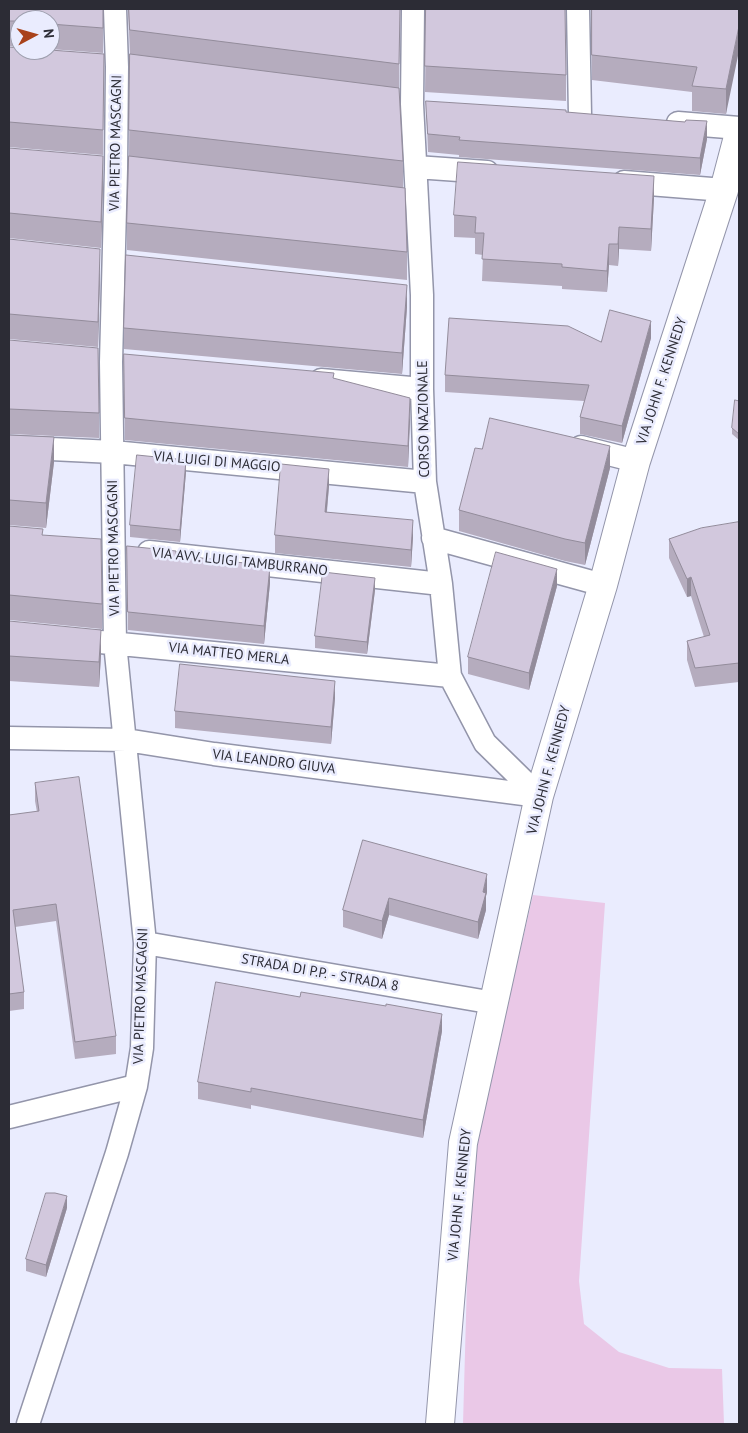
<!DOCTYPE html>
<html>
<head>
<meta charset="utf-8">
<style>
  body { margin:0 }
  #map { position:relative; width:748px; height:1433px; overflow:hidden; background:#eaecfe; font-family:"PT Sans",sans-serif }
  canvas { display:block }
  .frame { position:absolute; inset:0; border:10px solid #2c2c35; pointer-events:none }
  .north { position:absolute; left:10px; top:10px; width:50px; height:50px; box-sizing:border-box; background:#eaecfe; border:1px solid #9e9fae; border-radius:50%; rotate:84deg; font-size:14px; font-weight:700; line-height:20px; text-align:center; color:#2c2c35 }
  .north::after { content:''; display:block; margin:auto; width:18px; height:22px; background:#a9421b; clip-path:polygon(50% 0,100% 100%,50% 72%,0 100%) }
</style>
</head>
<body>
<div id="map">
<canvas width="748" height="1433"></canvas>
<div class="frame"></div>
<div class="north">N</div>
</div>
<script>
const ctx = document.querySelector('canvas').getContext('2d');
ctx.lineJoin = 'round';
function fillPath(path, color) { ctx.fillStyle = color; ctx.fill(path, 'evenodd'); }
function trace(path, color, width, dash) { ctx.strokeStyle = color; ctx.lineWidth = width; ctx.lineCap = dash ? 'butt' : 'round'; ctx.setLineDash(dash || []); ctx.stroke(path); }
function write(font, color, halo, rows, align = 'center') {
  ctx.font = font + ' "PT Sans",sans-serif'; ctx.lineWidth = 5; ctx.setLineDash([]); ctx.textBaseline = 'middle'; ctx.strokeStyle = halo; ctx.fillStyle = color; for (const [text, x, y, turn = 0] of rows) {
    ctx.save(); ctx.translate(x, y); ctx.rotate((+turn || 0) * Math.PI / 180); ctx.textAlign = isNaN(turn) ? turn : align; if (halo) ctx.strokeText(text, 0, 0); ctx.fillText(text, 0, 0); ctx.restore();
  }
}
fillPath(new Path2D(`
  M533,895L605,903L579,1281L584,1324L619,1352L669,1368L722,1369L724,1424H463L467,1281L476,1142Z`), '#eac8e7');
const minor = new Path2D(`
  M413,9L412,104L422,295V389L425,482L441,584L450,676L485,743L539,796
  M578,9L580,115
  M678,123L739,128
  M416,167L487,172
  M624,182L724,190
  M321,380L422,389
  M9,447L113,452L425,482
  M581,447L636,461
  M433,538L603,585
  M149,552L441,584
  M100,642L450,676
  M9,738L126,740L214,754L539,796
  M145,943L494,1003
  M9,1117L136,1086
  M28,1424L117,1153L136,1086L142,1048L145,943L115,643L111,362L116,169L117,67L115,9`);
const secondary = new Path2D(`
  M440,1424L463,1143L539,796L603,585L636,461L724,190L739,133`);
trace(minor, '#9395aa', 25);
trace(secondary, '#9395aa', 30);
trace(minor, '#fff', 22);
trace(secondary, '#fff', 28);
fillPath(new Path2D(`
  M9,9L103,28V53L50,49V20H20V47L9,46Z
  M128,9H400L399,88L403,161V188L407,252V280L127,250V223L129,156L130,55Z
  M426,9L566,75V101L425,92Z
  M591,9H739L726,114L692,111V92L592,80Z
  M9,47L104,54L103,155L9,147Z
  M426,101L685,122L707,139L700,175L459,157V155L428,152Z
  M9,148L103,181L101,248L9,238Z
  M654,198L651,251L619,249L618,266L609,265L607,292L562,289V286L482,281L483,255L475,254V238L454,237V215Z
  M9,239L100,274L98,347L9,339Z
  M407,307L402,374L124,349V328Z
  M651,338L622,443L580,434V417L584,401L445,392V375L601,342Z
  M9,340L99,413V438L10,434Z
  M124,354L334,379L410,419L408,467L125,440Z
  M739,401V440L732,434V428Z
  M9,435L54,462L46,528L9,525Z
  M610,468L585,565L565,561L459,531V510Z
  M186,472L180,542L130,537V525Z
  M329,486L327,512L413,537L411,567L275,553V535Z
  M739,522V682L695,687L687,660V641L704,637L691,596L687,597L669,558V539Z
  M9,526L43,535L102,604V629L10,620Z
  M127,546L176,555L270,583L264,644L128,630Z
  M557,586L529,690L468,674V657Z
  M375,590L367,654L315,648V636Z
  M9,621L101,655L99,687L9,681Z
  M335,698L331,744L175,728V711Z
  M35,783L116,1036V1054L75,1059L56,921L15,927L24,992V1009L9,1011V815L37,812L35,801Z
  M363,840L487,892L486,896V910L478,939L389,915L382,939L343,927V910Z
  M442,1031L423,1138L251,1105V1109L198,1099V1082Z
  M67,1208L46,1277L26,1271V1259Z`), '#b5acbe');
fillPath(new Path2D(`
  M739,26V51L726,114V89Z
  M707,121V139L700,175V158Z
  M103,156V181L101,248V222Z
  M654,176V198L651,251V229Z
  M619,227V249L618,266V244Z
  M609,244V265L607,292V271Z
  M100,249V274L98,347V322Z
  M407,285V307L402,374V353Z
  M651,321V338L622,443V426Z
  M410,398V419L408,467V446Z
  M9,409H10V434H9Z
  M54,437V462L46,528V503Z
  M610,446V468L585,565V543Z
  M186,460V472L180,542V530Z
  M329,469V486L325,529V512Z
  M413,520V537L411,567V550Z
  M270,566V583L264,644V626Z
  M557,569V586L529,690V673Z
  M691,577V596L687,597V579Z
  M375,578V590L367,654V642Z
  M9,595H10V620H9Z
  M101,630V655L99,687V662Z
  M335,681V698L331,744V727Z
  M487,874V892L486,896V910L478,939V922L483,892Z
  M389,898V915L382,939V921Z
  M442,1014V1031L423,1138V1120Z
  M67,1196V1208L46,1277V1265Z`), '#938c9b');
const building = new Path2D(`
  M9,9H103V28L50,24V20H20V21H9Z
  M129,9H400L399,64L130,30Z
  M426,9H565L566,75L425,66Z
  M592,9H739V26L726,89L692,86L697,67L592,55Z
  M9,47L20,48V50H50L104,54L103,130L9,122Z
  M130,54L399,88L403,161L129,130Z
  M426,101L566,110V112L685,122L686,120L707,121L700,158L459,140L460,137L428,134Z
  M9,148L103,156L101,222L9,213Z
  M129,156L405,188L407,252L127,223Z
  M458,162L654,176L651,229L619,227L618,244H609L607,271L562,267V264L482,259L484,233H475L476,217L454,215Z
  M9,239L100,249L98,322L9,314Z
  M126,255L407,285L402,353L124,328Z
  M610,310L651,321L622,426L580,417L589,385L445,375L449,318L568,326L601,342Z
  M9,340L98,348L99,413L9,409Z
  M124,354L334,373L333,378L410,398L408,446L125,418Z
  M735,400L739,401V434L732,428Z
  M490,418L610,446L585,543L565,539L459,510L475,448L482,449Z
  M9,435L54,437L46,503L9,500Z
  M137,455L186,460L180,530L130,525Z
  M281,464L329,469L325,512L413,520L411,550L275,535Z
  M739,522V663L695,668L687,641L710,635L691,577L687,579L669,539L701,528Z
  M9,526L43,529L42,535L101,539L102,604L9,595Z
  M127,546L176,551V555L270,566L264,626L128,612Z
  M496,552L557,569L529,673L468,657Z
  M323,572L375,578L367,642L315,636Z
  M9,621L101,630L99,662L9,656Z
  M180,664L335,681L331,727L175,711Z
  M79,777L116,1036L75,1042L56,904L13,910L24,992L9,994V815L39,811L35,783Z
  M363,840L487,874L483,892L486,893L478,922L389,898L382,921L343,910Z
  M216,982L300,997L301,992L386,1006V1004L442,1014L423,1120L251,1088V1092L198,1082Z
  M46,1193H55L67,1196L46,1265L26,1259Z`);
fillPath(building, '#d2c8dd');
trace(building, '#938c9b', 1);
write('14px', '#2c2c35', '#eaecfe', [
  ["VIA PIETRO MASCAGNI",116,143,-89],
  ["VIA JOHN F. KENNEDY",662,381,-72],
  ["CORSO NAZIONALE",424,419,-91],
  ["VIA LUIGI DI MAGGIO",217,462,5],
  ["VIA PIETRO MASCAGNI",114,548,-91],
  ["VIA AVV. LUIGI TAMBURRANO",240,562,6],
  ["VIA MATTEO MERLA",229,654,6],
  ["VIA LEANDRO GIUVA",274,762,7],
  ["VIA JOHN F. KENNEDY",549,770,-75],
  ["STRADA DI P.P. - STRADA 8",320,973,10],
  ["VIA PIETRO MASCAGNI",141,996,-88],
  ["VIA JOHN F. KENNEDY",460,1195,-84]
]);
</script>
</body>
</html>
